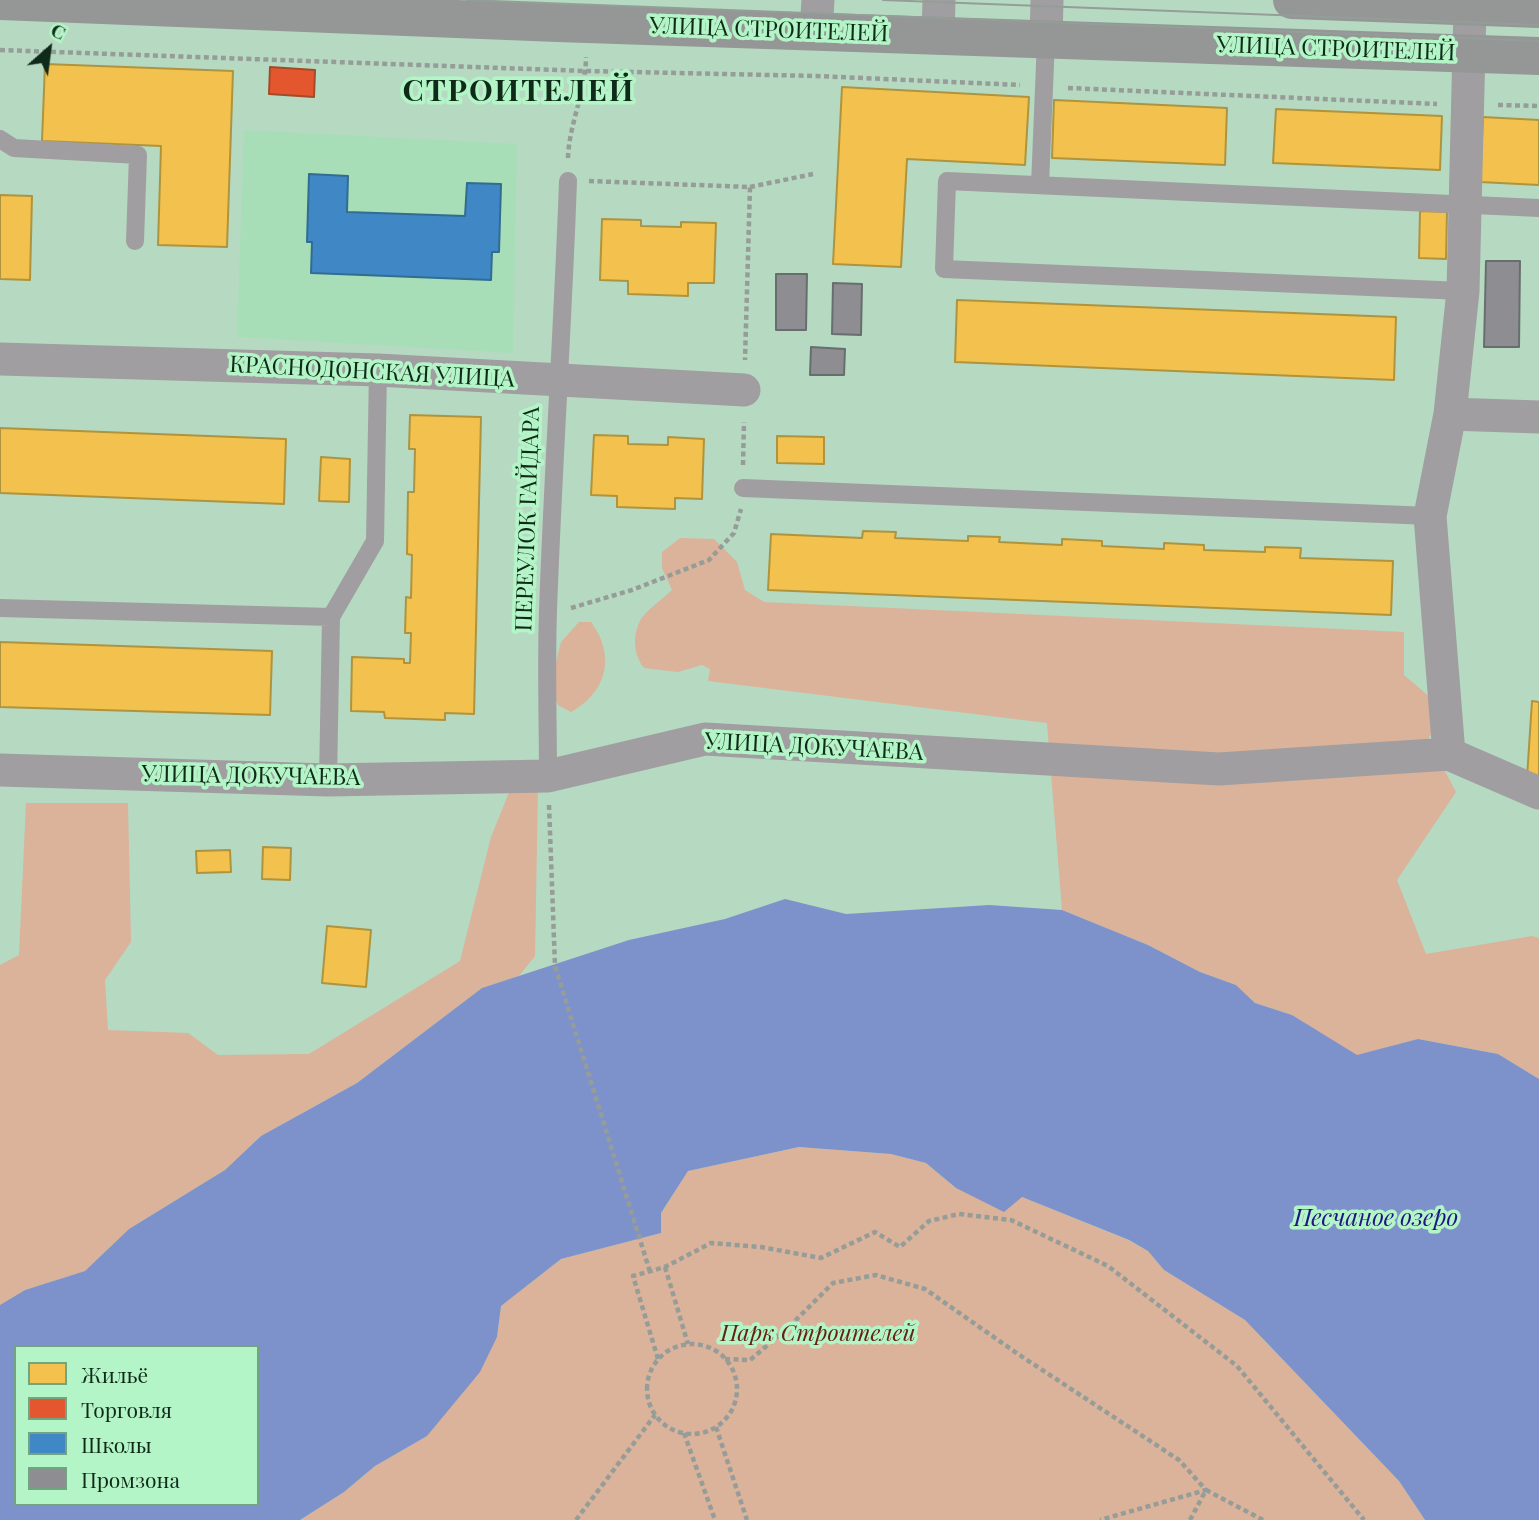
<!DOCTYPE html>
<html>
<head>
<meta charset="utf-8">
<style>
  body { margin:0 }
  #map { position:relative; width:1539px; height:1520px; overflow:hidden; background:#b6d9c1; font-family:"Playfair Display",serif }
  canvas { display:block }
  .legend { position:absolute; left:14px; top:1345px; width:245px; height:161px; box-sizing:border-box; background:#b4f5c8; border:2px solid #72a482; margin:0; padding:9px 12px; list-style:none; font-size:21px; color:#0f2a19 }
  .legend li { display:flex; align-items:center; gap:14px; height:35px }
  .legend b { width:35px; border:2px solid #72a482 }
  .north { position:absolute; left:14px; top:14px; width:70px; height:70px; -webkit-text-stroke:5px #b4f5c8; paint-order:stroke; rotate:28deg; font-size:19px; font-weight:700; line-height:28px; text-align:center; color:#0f2a19 }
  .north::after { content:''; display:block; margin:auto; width:24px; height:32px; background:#0f2a19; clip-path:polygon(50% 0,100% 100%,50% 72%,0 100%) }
</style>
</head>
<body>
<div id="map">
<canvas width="1539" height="1520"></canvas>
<ul class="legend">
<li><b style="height:19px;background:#f2c14e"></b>Жильё</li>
<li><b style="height:19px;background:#e4572e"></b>Торговля</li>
<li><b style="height:19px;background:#3f88c5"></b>Школы</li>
<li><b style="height:19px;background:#8d8d92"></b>Промзона</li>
</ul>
<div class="north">С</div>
</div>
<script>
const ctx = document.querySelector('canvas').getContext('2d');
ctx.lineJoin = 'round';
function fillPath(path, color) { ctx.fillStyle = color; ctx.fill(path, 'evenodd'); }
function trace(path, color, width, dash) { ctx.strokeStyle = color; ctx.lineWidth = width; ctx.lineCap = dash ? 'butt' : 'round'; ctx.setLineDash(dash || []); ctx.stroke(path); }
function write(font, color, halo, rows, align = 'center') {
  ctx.font = font + ' "Playfair Display",serif'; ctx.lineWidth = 7; ctx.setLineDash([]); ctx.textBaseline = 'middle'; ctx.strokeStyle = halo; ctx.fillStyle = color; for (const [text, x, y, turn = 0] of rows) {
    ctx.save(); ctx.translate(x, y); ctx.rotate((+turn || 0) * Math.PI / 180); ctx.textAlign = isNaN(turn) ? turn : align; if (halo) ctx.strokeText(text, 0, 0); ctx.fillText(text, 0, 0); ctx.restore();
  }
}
fillPath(new Path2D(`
  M244,130L517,144L513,353L237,337Z`), '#a7deb8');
fillPath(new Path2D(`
  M680,538L714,539L737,562L745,590L764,602L1404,632V675L1432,699L1433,731L1428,739L1456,792L1397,880L1426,954L1532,936L1539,938V1079L1498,1054L1418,1039L1357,1056L1292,1015L1255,1003L1236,985L1200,972L1148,945L1062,910L1047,723L708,681L710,669L702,665L678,672L644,668C634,655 632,637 640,621C644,612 664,598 672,590L662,568V552Z
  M579,622H591C616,656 607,692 571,712L558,705L552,692L556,662L561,642Z
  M512,785L538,787L535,956L519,976L482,988L357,1083L261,1136L225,1170L129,1229L85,1271L25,1290L0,1305V965L19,955L26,803H128L131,942L105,980L108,1030L188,1033L218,1055L309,1054L460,961L491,837Z
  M799,1147L891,1154L926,1163L956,1188L1022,1197L1128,1240L1148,1251L1164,1270L1245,1320L1399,1481L1425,1520H300L344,1492L375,1466L427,1436L497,1337L501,1306L561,1259L661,1233V1213L688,1171Z`), '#dbb29a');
fillPath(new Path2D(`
  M785,899L846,914L989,905L1062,910L1148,945L1200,972L1236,985L1255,1003L1292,1015L1357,1055L1418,1039L1498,1054L1539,1079V1520H1425L1399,1481L1245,1320L1164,1270L1148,1251L1129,1240L1022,1197L1004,1212L956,1188L926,1163L891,1154L799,1147L688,1171L661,1213V1233L561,1259L501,1306L497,1337L480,1372L427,1436L375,1466L344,1492L300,1520H0V1305L25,1290L85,1271L129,1229L225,1170L261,1136L357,1083L482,988L629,940L725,919ZM16,1347H257V1504H16Z`), '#7d92ca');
const homes = new Path2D(`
  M45,64L233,71L227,247L158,245L161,146L42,141Z
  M842,87L1029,97L1025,165L907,159L901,267L833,264Z
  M1054,100L1227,108L1225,165L1052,158Z
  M1276,109L1442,116L1440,170L1273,163Z
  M1483,117L1539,120V185L1480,182Z
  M0,195L32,196L30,280L0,279Z
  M1420,211L1447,212L1446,259L1419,258Z
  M602,219L641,220V226L681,227V222L716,223L714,283H688V296L628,294V281L600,280Z
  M957,300L1396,317L1394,380L955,362Z
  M410,415L481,417L474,714L445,713V720L385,718L384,712L351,711L352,657L404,659V663H410L411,633H405L406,597L411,598L412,555L407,554L408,492H414L415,449H409Z
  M0,428L286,439L284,504L0,493Z
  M594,435L628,436V444L668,445V437L704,439L702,499L675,498V509L617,507V496L591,495Z
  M777,436L824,437V464L777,463Z
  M321,457L350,459L349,502L319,501Z
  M863,531L896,532L895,538L968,541V536L1000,537L999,542L1062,545V539L1102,541V546L1164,549V543L1204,545V550L1265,552V547L1301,548L1300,558L1393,561L1391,615L768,590L771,534L862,538Z
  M0,642L272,651L270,715L0,707Z
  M1532,701L1539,702V779L1527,778Z
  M263,847L291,848L290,880L262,879Z
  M230,850L231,872L197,873L196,851Z
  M327,926L371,930L366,987L322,983Z`);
fillPath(homes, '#f2c14e');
trace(homes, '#ae943e', 2);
const shops = new Path2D(`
  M270,67L315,70L314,97L269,94Z`);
fillPath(shops, '#e4572e');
trace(shops, '#a44a28', 2);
const schools = new Path2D(`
  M309,174L348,176L347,212L465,216L467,183L501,184L499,252H492L491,280L311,273L312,242H307Z`);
fillPath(schools, '#3f88c5');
trace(schools, '#316c91', 2);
const industry = new Path2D(`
  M1486,261H1520L1519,347H1484Z
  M776,274H807L806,330H776Z
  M833,283L862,284L861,335L832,334Z
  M811,347L845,349L844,375H810Z`);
fillPath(industry, '#8d8d92');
trace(industry, '#676f6e', 2);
trace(new Path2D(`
  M0,50L586,71L816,76L1020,85
  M1068,88L1437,104
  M1498,105L1539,106
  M568,158C569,124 586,91 586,57
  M589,181L750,187L745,360
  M750,187L813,174
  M743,465L744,422
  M571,608L632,590L709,560L734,533L741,509
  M549,805L555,966L650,1272
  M665,1267L688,1344
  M647 1389a45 45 0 1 1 90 0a45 45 0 1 1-90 0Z
  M658,1359L633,1276L665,1267L711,1243L761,1247L821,1258L875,1232L900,1247L929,1221L959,1214L1011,1220L1108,1266L1237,1366L1364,1520
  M725,1359L750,1360L790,1326L833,1283L876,1275L925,1289L1018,1354L1179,1460L1206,1490L1100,1520
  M716,1427L747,1520
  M684,1433L715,1520
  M576,1520L655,1415
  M1190,1520L1206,1490L1263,1520`), '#969d98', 4.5, [5, 3.5]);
trace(new Path2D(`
  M0,139L14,148L138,155L135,241
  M1040,185L1046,40
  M1463,291L944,269L947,181L1539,208
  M743,488L1430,516
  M0,608L331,617L375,541L378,370
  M548,776C548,721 546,666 548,611C553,468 563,324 568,181
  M328,780L331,617`), '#a09ea0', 18);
trace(new Path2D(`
  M816,31L818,0
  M938,36L939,0
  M1046,40L1047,0
  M0,359L378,370L744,390
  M1450,414L1539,417
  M1449,754L1430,516L1450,414L1463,291L1470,7
  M0,770L328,780L548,776L705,739L1219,769L1449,754L1539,793`), '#a09ea0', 33);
trace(new Path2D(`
  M1292,0L1539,9
  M0,1L558,23L1539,56`), '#959696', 38);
trace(new Path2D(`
  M466,0L1539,41
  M883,0L1539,25`), '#939e97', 2);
write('23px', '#0f2a19', '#b4f5c8', [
  ["УЛИЦА СТРОИТЕЛЕЙ",769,30,2],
  ["УЛИЦА СТРОИТЕЛЕЙ",1336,49,2],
  ["КРАСНОДОНСКАЯ УЛИЦА",372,372,3],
  ["ПЕРЕУЛОК ГАЙДАРА",528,519,-88],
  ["УЛИЦА ДОКУЧАЕВА",814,747,3],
  ["УЛИЦА ДОКУЧАЕВА",251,776,1]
]);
write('italic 23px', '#652112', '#b4f5c8', [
  ["Парк Строителей",818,1334]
]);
write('italic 24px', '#1f1582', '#b4f5c8', [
  ["Песчаное озеро",1376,1219]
]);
ctx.letterSpacing = '2px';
write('bold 30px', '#0f2a19', '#b4f5c8', [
  ["СТРОИТЕЛЕЙ",519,92]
]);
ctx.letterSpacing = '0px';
</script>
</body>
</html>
